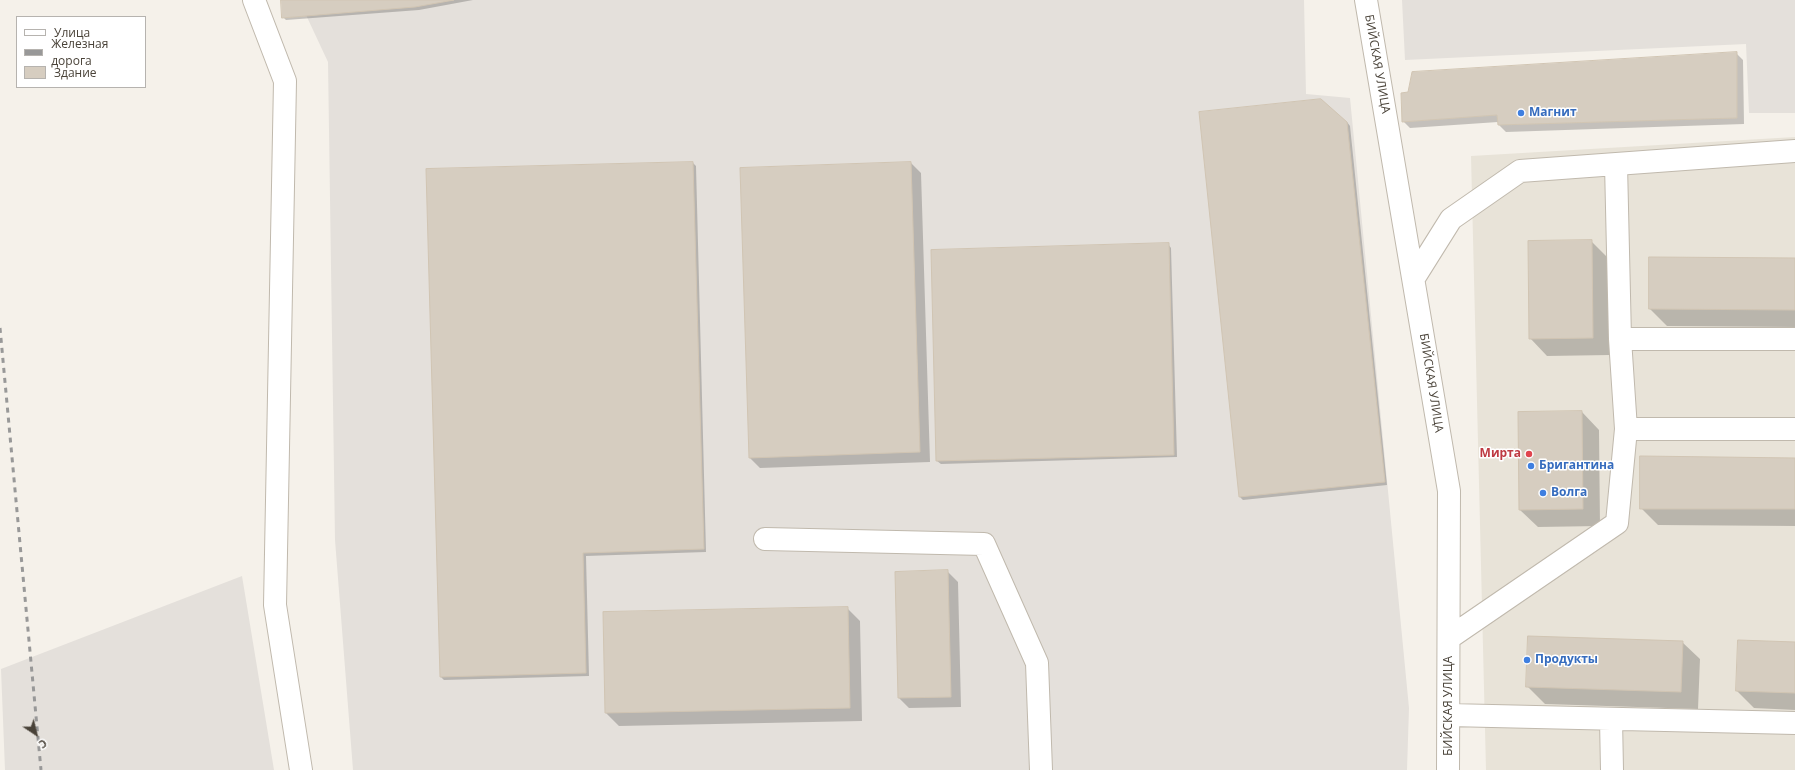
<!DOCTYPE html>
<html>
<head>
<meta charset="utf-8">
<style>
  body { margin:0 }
  #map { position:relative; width:1795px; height:770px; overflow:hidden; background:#f5f1ea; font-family:"Open Sans",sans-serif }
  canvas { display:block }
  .legend { position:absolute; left:16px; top:16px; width:130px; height:72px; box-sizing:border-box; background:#fff; border:1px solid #b6b3af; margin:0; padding:5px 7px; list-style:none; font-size:12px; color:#494238 }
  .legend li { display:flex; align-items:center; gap:8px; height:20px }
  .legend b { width:20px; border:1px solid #b6b3af }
  .north { position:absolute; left:16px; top:714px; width:40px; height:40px; -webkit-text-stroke:3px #fff; paint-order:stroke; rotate:145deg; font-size:11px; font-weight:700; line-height:16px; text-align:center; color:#494238 }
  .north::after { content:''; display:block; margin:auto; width:14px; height:18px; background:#494238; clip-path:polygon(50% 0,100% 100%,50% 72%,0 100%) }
</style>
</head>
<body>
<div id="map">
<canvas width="1795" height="770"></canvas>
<ul class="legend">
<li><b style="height:5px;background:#fff"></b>Улица</li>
<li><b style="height:5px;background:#989898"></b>Железная дорога</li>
<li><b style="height:11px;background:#d6cdc0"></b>Здание</li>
</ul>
<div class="north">С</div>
</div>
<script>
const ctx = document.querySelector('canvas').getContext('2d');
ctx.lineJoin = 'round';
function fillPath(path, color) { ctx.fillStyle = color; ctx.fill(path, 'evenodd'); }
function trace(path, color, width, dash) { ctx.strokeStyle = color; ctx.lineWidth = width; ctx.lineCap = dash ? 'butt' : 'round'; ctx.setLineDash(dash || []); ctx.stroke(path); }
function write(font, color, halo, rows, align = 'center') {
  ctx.font = font + ' "Open Sans",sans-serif'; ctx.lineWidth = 3; ctx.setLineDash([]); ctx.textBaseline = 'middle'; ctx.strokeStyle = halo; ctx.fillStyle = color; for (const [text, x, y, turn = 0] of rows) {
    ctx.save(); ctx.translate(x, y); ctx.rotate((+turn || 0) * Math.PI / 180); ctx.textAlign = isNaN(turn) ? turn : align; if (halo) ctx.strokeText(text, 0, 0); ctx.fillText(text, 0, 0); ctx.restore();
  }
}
fillPath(new Path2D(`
  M1795,137V770H1486L1471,156Z`), '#e8e3d8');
fillPath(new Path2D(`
  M299,0H1304L1306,94L1350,98L1409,708L1407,770H353L335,540L328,62Z
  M1402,0H1795V113H1749L1746,44L1405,60Z
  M242,576L274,770H5L1,669Z`), '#e4e0db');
fillPath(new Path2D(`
  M282,0H473L419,10L286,20L283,17Z
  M1736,53L1743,60L1744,124L1506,132L1499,125L1498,122L1410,128L1403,121Z
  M1347,122L1350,126L1387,485L1243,500L1240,497Z
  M693,163L696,166L706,552L586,556L589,676L444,680L441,677Z
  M911,163L921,173L930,462L760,468L750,458Z
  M1591,241L1608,258L1610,355L1547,356L1530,338Z
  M1168,244L1171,248L1177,457L941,464L937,461Z
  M1795,259V327L1667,326L1650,309Z
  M1582,412L1599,430L1600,526L1538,527L1520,510Z
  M1795,459V526L1658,525L1641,508Z
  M947,571L958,582L961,707L909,708L899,698Z
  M847,608L860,621L862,721L619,726L606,713Z
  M1682,642L1700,659L1698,709L1545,704L1527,686Z
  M1795,643V710L1754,708L1737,691Z`), '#0003');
const building = new Path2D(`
  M281,0H454L415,7L282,18Z
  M1737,52V118L1498,125L1497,115L1402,122L1401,93L1408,92L1412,72Z
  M1321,99L1347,122L1385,482L1239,497L1199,112Z
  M693,162L704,549L583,553L586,673L440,677L426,169Z
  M911,162L920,452L749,458L740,168Z
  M1592,240L1593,338L1529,339L1528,241Z
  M1169,243L1174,455L936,461L931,250Z
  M1649,257L1795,258V310L1649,309Z
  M1582,411L1583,509L1519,510L1518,412Z
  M1640,456L1795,458V509H1640Z
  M948,570L951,697L898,698L895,572Z
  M848,607L850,708L605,713L603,612Z
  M1528,636L1683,641L1681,692L1526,687Z
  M1738,640L1795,642V693L1736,691Z`);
fillPath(building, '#d6cdc0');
trace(building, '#d1c5b3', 1);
const minor = new Path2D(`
  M254,0L285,81L275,605L301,770
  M1366,0L1449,491L1448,770
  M1414,278L1451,219L1520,171L1795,151
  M1620,339H1795
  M1626,429H1795
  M765,539L984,544L1037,663L1041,770
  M1449,638L1617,523L1626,429L1620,339L1616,164
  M1449,715L1795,723
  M1611,719L1612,770`);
trace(minor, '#c0b9ad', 24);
trace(minor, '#fff', 22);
trace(new Path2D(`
  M0,328L41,770`), '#989898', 3, [5, 5]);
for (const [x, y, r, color] of [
  [1521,113,4,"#3f7fe0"],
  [1529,454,4,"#e0444e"],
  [1531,466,4,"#3f7fe0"],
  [1543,493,4,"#3f7fe0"],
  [1527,660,4,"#3f7fe0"]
]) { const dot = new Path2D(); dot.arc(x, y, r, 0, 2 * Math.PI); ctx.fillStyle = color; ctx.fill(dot); trace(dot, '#fff', 1.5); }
write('12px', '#494238', '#fff', [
  ["БИЙСКАЯ УЛИЦА",1377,64,80],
  ["БИЙСКАЯ УЛИЦА",1431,383,81],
  ["БИЙСКАЯ УЛИЦА",1449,706,-90]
]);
write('bold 12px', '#366cbe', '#fff', [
  ["Магнит",1529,113],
  ["Бригантина",1539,466],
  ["Волга",1551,493],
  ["Продукты",1535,660]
], 'left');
write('bold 12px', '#be3a42', '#fff', [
  ["Мирта",1521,454]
], 'right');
</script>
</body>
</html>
